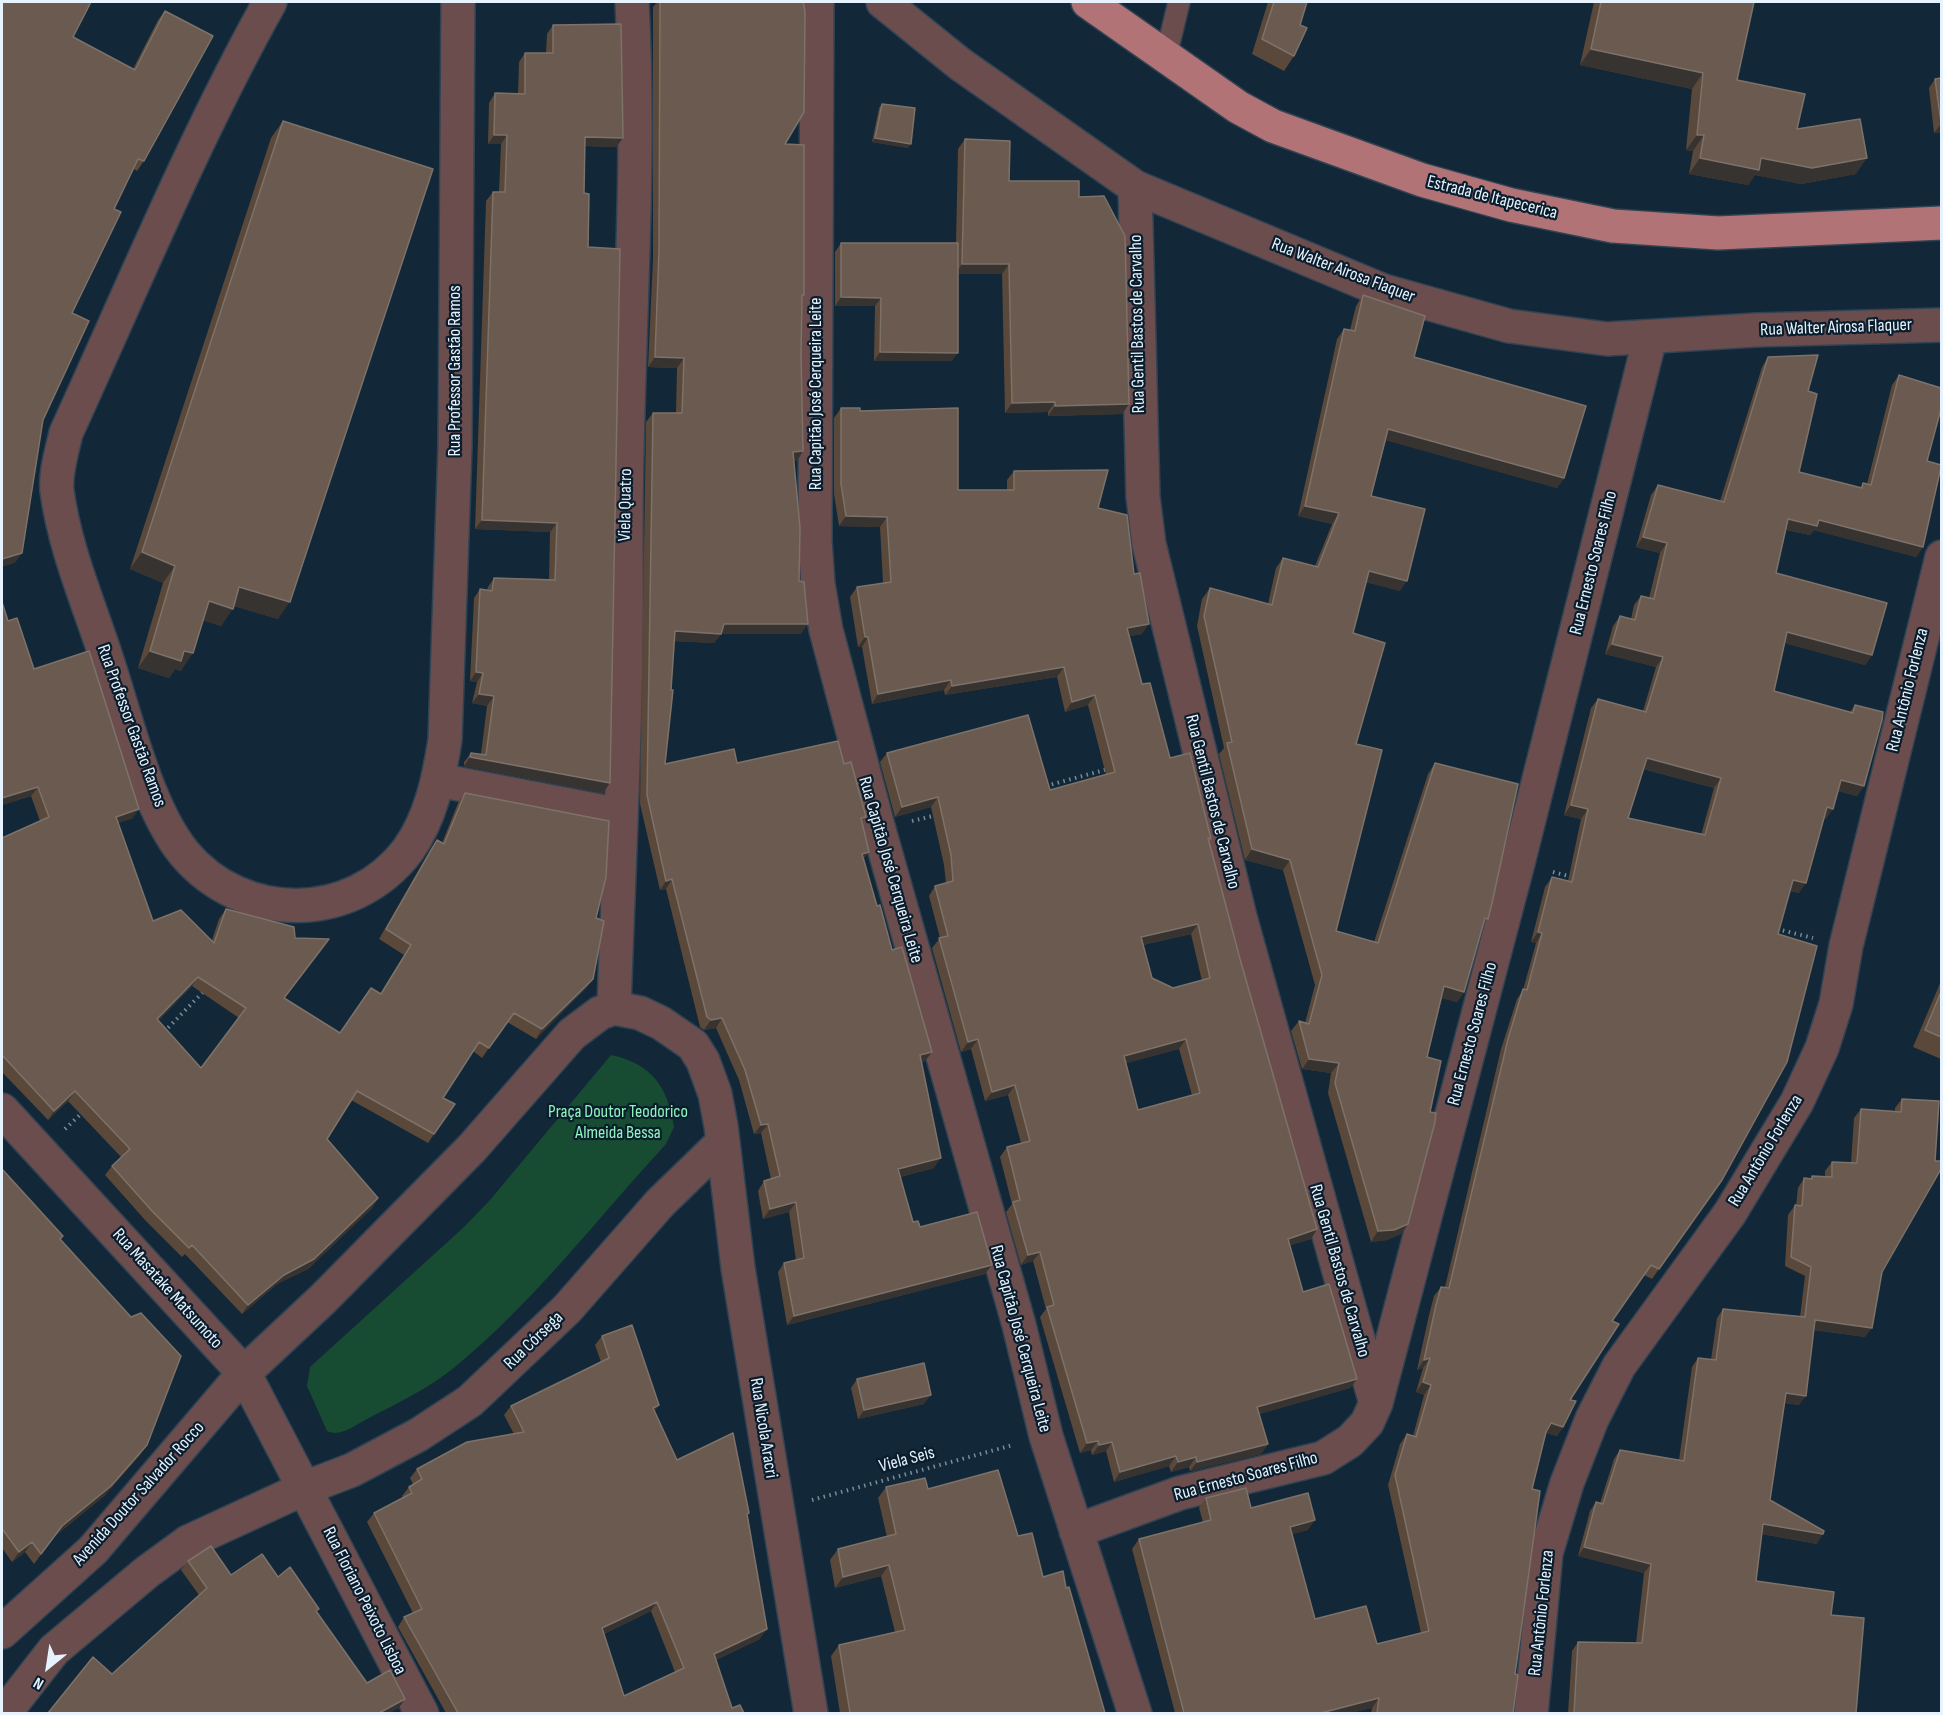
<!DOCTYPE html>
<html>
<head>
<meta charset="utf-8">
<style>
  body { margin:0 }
  #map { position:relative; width:1943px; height:1715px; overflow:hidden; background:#122737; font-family:"Sofia Sans Condensed",sans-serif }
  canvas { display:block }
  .frame { position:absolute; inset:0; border:3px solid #e6f2fd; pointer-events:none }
  .north { position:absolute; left:18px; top:1637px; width:60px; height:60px; -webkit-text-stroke:4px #091d2c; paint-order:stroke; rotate:210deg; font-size:16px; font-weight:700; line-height:24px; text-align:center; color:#e6f2fd }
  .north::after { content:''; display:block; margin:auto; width:21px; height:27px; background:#e6f2fd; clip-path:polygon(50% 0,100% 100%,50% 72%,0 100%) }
</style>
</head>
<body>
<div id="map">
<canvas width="1943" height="1715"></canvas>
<div class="frame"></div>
<div class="north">N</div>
</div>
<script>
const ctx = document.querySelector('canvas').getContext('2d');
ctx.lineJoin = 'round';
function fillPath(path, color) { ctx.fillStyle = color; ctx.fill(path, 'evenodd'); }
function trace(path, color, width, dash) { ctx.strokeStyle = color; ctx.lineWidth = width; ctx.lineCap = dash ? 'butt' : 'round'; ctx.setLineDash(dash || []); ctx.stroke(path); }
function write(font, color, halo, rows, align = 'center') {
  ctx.font = font + ' "Sofia Sans Condensed",sans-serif'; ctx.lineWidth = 4.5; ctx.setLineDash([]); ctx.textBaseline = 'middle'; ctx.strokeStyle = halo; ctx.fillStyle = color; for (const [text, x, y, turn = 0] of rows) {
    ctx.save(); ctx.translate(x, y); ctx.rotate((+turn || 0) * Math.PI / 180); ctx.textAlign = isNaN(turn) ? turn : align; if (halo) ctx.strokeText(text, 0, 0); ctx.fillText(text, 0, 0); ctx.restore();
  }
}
fillPath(new Path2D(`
  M611,1055C653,1064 668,1088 674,1127L666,1144C597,1219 534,1302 455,1367C429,1388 398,1403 369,1418C357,1424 340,1438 327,1431L307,1386L310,1367L464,1227L490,1200Z`), '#174c32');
const service = new Path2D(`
  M1166,56L1179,2`);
const minor = new Path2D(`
  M270,2C193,140 132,289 66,433C62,451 55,473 57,491C65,550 89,604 107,660C126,717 146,806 184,853C242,923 352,924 408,850C431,818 439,778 445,740L455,446L458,2
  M817,2L815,541L818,584L826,630L879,830L1019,1325L1046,1436L1135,1714
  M883,2L960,64L1135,187L1384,291L1509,326L1607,339L1756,330L1942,325
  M1135,187L1143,497L1149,544L1240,917L1375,1400
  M438,780L621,815
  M614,1008C618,888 624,769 626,649C627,583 625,517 627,452C630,301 640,152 632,2
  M2,1110L244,1373L422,1714
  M1076,1531L1180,1493L1323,1458L1350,1441L1367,1423L1376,1403L1518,863L1650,338
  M2,1632L93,1550L244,1373L324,1298L472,1148L572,1034L600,1013L614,1008L640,1013L661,1023L693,1045L703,1061L715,1094L721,1126L738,1268L811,1714
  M4,1714L54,1650L147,1572L188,1542L305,1488L352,1470L418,1435L470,1401L567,1309L660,1203L723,1142
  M1531,1714L1546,1553L1567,1483L1592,1419L1619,1366L1730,1213L1797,1102L1822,1048L1836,1004L1846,946L1942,557`);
const primary = new Path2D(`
  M1088,2L1238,107L1273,126L1422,180L1511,205L1613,226L1718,233L1942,223`);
trace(service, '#304353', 24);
trace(minor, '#304353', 36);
trace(primary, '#304353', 36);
trace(new Path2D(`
  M1046,786L1108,769
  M912,821L937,815
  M1553,872L1572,877
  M1777,929L1813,938
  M164,1032L205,990
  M65,1129L84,1111
  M812,1500L1013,1445`), '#7b8c99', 4, [1.5, 4.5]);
trace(service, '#6c4d4e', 21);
trace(minor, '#6c4d4e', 33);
trace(primary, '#b27376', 33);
fillPath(new Path2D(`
  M657,2H803L785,144L804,295L802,298L801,355L803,451L797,461H794L801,634H721L714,643L674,641L665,764L737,763L844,764L866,817L862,822L864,859L877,906L892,950L932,1052L925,1061L921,1062L934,1168L900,1177L913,1222L985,1274L787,1325L778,1272L784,1263L796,1260L789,1212L763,1219L758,1191L764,1181L771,1179L761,1133L754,1134L739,1080L716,1028L704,1030L700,1027L666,889L660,890L640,804L646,422L653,413H676L677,368L648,367L653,259V7Z
  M1268,2H1307L1300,25L1294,56L1284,71L1252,54Z
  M1594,2H1754L1737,80L1797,129L1856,174L1801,184L1755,175L1748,185L1689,174L1693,151L1686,150L1692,89L1580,65Z
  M165,11L144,161L137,171L134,169L114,209L72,313L43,420L15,563L73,37L133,69L158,20Z
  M553,25L623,138L616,147L585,146L584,193L588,247L603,793L464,766V762L471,753L481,754L487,706L472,703L477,682L470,681L474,598L480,589L487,590L488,587L494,578L549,579L550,532L475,529L486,201L493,192H499L501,144H488L489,103L495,93L518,94L519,62L525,53H546L547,34Z
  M1935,79L1941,132L1934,133L1929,88Z
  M882,104L908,148L872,142L879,108Z
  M283,121L278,619L234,606L221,626L203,620L181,671L175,669L169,678L138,668L163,583L130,569L271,138Z
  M965,139L1009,181L1079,197L1129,404L1122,414L1048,416V412L1005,413L1002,274H958L952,361H874L875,306H835V252L841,243H956L958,149Z
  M1363,295L1414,357L1564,478L1557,488L1386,440L1371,496L1400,591L1366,582L1353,633L1356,744L1336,931L1374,942L1428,774L1435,763L1483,927L1464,992L1457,1002L1442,998L1427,1057L1408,1224L1401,1234L1387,1240L1371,1242L1328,1093L1331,1073L1302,1069L1291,1031L1299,1021L1305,1023L1315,985L1283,870L1245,860L1219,754L1224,748L1197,626L1202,599L1210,588L1268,604L1276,568L1283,558L1315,566L1332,524L1298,516L1337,339L1344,329L1350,330L1356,306Z
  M1768,357L1808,391L1799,472L1860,488L1863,483L1867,484L1892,385L1899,375L1927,461L1923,547L1916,557L1814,530L1810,535L1786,530L1776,573L1872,655L1865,665L1785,643L1774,691L1850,712L1855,705L1864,786L1857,796L1838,791L1826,819L1824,818L1799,893L1790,891L1778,934L1722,1180L1652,1279L1644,1275L1612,1321L1570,1400L1563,1427L1557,1436L1546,1433L1532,1489L1515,1674L1513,1713H1371L1372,1708L1350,1713H1175L1132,1549L1139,1539L1203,1522L1199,1508L1206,1498L1251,1508L1308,1530L1292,1534L1315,1619L1377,1644L1421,1633L1388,1485L1400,1444L1407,1434L1413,1436L1424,1395L1416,1392L1423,1368L1417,1370L1429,1315L1434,1296L1441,1287H1445L1501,1049L1517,999L1523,990L1536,943L1531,942L1545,887L1552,877L1568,881L1581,819L1564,815L1591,708L1598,699L1643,711L1656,667L1605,654L1613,626L1620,616L1631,619L1634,605L1641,596L1649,598L1660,553L1636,547L1651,495L1658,485L1720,501L1762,367ZM1643,769L1714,788L1701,835L1628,818Z
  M841,408L860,411L958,490H1007V480L1014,471L1098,508L1142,634L1129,636L1142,684L1170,758L1211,839L1209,841L1240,959L1317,1229L1311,1239L1290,1245L1303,1292L1357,1379L1350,1388L1259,1414L1268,1444L1261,1454L1190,1471L1189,1467L1171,1472L1169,1466L1114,1482L1106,1451L1092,1455L1091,1450L1080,1453L1040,1317L1046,1309L1033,1261L1021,1265L1006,1212L1012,1204L1000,1157L1007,1147L1021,1143L1008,1095L985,1101L971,1049L961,1052L932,948L940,938L929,896L935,886L946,883L944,865L931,807L895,817L880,762L887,753L1050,790L1106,775L1088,705L1065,712L1057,677L945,695L944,690L872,704L862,647H858L850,597L857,587L883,583L880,527L839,526L834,494V418ZM1191,934L1202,981L1173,988L1152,978L1143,945ZM1179,1049L1192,1095L1138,1110L1126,1063Z
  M2,602L8,621L34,669L133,818L118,823L153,921L212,940L219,919L226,909L284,999L340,1033L380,994L404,955L379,939L430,850L437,840L442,843L458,803L465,793L596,918L593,979L586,988L536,1039L507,1022L482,1058L473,1051L443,1098L455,1104L428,1143L351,1100L327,1139L378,1198L372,1208L308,1269L277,1284L242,1314L185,1254L182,1257L145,1220L105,1175L112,1166L121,1157L68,1101L48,1120L2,1072V838L40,821L31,796L2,805ZM192,986L239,1018L201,1068L158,1021Z
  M1941,981V1059L1913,1047Z
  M1902,1099L1939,1101L1882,1272L1865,1337L1814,1330L1799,1405L1785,1403L1770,1500L1817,1544L1762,1534L1756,1581L1831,1615L1856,1713H1568L1572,1651L1578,1642L1636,1643L1644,1573L1578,1556L1590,1511L1596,1502L1600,1503L1614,1459L1620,1450L1679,1460L1692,1367L1698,1358L1711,1360L1717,1318L1723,1309L1800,1317L1805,1276L1785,1266L1788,1215L1795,1205L1796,1206L1798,1188L1804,1178L1810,1179L1812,1176L1825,1177V1171L1832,1162L1851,1163L1854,1118L1861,1109L1895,1111V1108Z
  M2,1169L60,1240L140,1455L104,1496L55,1536L34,1564L25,1552L12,1562L2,1548Z
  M602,1336L654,1412L677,1460L749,1513L747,1516L760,1639L716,1660L732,1708L744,1713H446L398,1627L404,1617L413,1613L367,1522L374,1513L403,1497L402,1496L409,1487L413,1484L410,1478L417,1469L514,1434L504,1415L511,1406L601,1362L595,1345ZM651,1611L675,1672L624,1696L604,1634Z
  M857,1379L924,1404L858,1419L851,1388Z
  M886,1487L928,1489L1018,1536L1043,1577L1066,1588L1105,1713H840L831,1656L839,1645L895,1632L881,1576L835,1588L830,1560L838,1549L887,1537L878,1498Z
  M188,1561L231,1575L278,1577L317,1612L367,1683L398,1709L112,1674L199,1595L181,1570Z`), '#5a483a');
fillPath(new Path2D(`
  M1591,49L1703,73L1692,89L1580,65Z
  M1941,124V132L1934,133Z
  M494,135H507L501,144H488Z
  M1697,135H1704L1693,151L1686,150Z
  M585,137L623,138L616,147L579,146Z
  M875,138L911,144L908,148L872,142Z
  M1700,158H1867L1856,174L1801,184L1755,175L1748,185L1689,174Z
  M962,264H1009L1002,274H955Z
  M841,297L881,298L875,306H835Z
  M880,352L958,353L952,361H874Z
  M655,357L684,358L677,368L648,367Z
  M1055,402L1048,412L1005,413L1012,403Z
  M1129,404L1122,414L1048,416L1055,406Z
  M1388,429L1564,478L1557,488L1381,439Z
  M803,451L797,461L786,462L793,452Z
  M1305,506L1339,513L1332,524L1298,516Z
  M846,516L887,517L880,527L839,526Z
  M1788,519L1819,520L1923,547L1916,557L1814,530L1810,535L1782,529Z
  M482,520L557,523L550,532L475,529Z
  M1643,537L1667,543L1660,553L1636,547Z
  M142,552L175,566L163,583L130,569Z
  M22,553L15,563L2,567V559Z
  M1369,571L1407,581L1400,591L1362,581Z
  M239,587L290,602L278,619L227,604Z
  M209,601L233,609L221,626L197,618Z
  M724,624H808L801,634H721L714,643L668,641L675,631Z
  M1149,624L1142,634L1120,638L1127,628Z
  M1787,632L1872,655L1865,665L1780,642Z
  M865,637H868L862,647H858Z
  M1612,644L1663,657L1656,667L1605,654Z
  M150,651H184L193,653L181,671L175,669L169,678L138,668Z
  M1064,667L1057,677L945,695L952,686Z
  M476,672L483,673L477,682L470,681Z
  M951,680L944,690L872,704L878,694Z
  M479,694L494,696L487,706L472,703Z
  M1095,695L1088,705L1065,712L1072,702Z
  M470,757L610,783L603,793L464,766Z
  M1647,758L1721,778L1714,788L1640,768Z
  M1841,780L1864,786L1857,796L1835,790Z
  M38,787L31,796L2,805V798Z
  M938,797L931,807L895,817L902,807Z
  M1571,805L1588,809L1581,819L1564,815Z
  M1827,807L1833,809L1826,819L1820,817Z
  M139,809L133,818L109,826L116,817Z
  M1252,849L1290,860L1283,870L1245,860Z
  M869,852L862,862V854Z
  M672,879L666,889L660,890L666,881Z
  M1793,880L1806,883L1799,893L1786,890Z
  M1198,924L1191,934L1134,947L1141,937Z
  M1538,932L1542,933L1536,943L1531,942Z
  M198,977L192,986L150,1029L157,1019Z
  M593,979L586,988L536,1039L542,1029Z
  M1444,986L1464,992L1457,1002L1437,997Z
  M722,1018L716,1028L704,1030L711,1020Z
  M978,1039L971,1049L961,1052L968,1042Z
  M1186,1039L1179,1049L1117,1066L1124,1056Z
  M932,1052L925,1061L913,1064L920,1055Z
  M1309,1059L1339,1063L1331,1073L1302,1069Z
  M1015,1085L1008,1095L985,1101L992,1092Z
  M75,1091L68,1101L48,1120L54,1111Z
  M768,1124L761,1133L754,1134L761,1125Z
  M941,1158L934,1168L891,1179L898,1169Z
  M378,1198L372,1208L308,1269L277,1284L242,1314L248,1305Z
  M796,1202L789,1212L763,1219L770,1209Z
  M1408,1224L1401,1234L1387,1240L1371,1242L1378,1231Z
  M1317,1229L1311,1239L1282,1248L1288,1239Z
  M1040,1252L1033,1261L1021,1265L1028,1255Z
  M992,1265L985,1274L787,1325L794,1316Z
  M1815,1320L1872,1328L1865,1337L1809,1329Z
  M1430,1358L1423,1368L1417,1370L1424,1360Z
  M1357,1379L1350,1388L1250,1417L1257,1407Z
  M1423,1382L1431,1385L1424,1395L1416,1392Z
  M1786,1393L1806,1396L1799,1405L1780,1402Z
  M931,1395L924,1404L858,1419L864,1410Z
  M659,1405L653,1414V1408Z
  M1551,1423L1563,1427L1557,1436L1544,1433Z
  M1098,1441L1091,1450L1080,1453L1087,1443Z
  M1112,1442L1106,1451L1092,1455L1099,1445Z
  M1268,1444L1261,1454L1190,1471L1197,1462Z
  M147,1445L140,1455L104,1496L55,1536L34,1564L62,1526Z
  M1176,1456L1169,1466L1114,1482L1120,1472Z
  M1196,1457L1189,1467L1171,1472L1178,1462Z
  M1315,1520L1308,1530L1283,1537L1290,1527Z
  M1763,1524L1823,1534L1817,1544L1757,1533Z
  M32,1542L25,1552L12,1562L19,1552Z
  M1584,1547L1651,1564L1644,1573L1578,1556Z
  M889,1565L881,1576L835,1588L843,1577Z
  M657,1602L651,1611L596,1638L602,1628Z
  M767,1629L760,1639L707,1664L714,1654Z
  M1379,1698L1372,1708L1350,1713H1321Z
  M405,1699L398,1709L389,1713H379Z`), '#373330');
const building = new Path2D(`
  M2,2H91L73,37L135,70L165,11L213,36L144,161L138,159L114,209L121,212L72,313L89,321L43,420L22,553L2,559Z
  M660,2H803L805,11L804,112L785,144L804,145V295H802L801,355L803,451L793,452L800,528L799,581L804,582L808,624H724L721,634L675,631L671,690H673L665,764L734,749L737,763L838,741L844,764L851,762L866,817L861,818L869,852L862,854L877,906L880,905L892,950L902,947L932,1052L920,1055L941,1158L898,1169L913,1222L918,1221L920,1227L977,1212L992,1265L794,1316L784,1263L804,1258L796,1202L770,1209L764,1181L780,1176L768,1124L761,1125L745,1070L722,1018L711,1020L707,1017L672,879L666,881L647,795L653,413H682L684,358L655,357L659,250Z
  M1274,2H1307L1300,25L1307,28L1294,56L1262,39Z
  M1601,2H1754L1737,80L1805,94L1797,129L1860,119L1867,158L1812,168L1761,158L1759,170L1700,158L1704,135H1697L1703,73L1591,49Z
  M621,24L623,138L585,137L584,193L589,194L588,247L620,249L610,783L470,757L471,753L486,755L494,696L479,694L483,673L476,672L480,589L492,591L494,578L555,580L557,523L482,520L493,192H505L507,135H494L495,93L525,94V53H553V25Z
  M1941,78V124L1935,79Z
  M882,104L915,108L911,144L875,138Z
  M283,121L433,169L290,602L239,587L233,609L209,601L193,653L184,651L181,661L150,651L175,566L142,552Z
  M965,139L1010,141L1009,181H1079V197L1104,196L1125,236L1129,404L1055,406V402L1012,403L1009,264H962Z
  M841,243H958V353L880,352L881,298L841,297Z
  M1363,295L1425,316L1414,357L1586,406L1564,478L1388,429L1371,496L1425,509L1407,581L1369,571L1353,633L1385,643L1356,744L1382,750L1336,931L1378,943L1435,763L1518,784L1492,903L1488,919L1485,918L1464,992L1444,986L1427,1057L1441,1061L1430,1112L1436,1113L1435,1122L1408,1224L1394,1230L1378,1231L1335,1083L1339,1063L1309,1059L1299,1021L1309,1024L1322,975L1290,860L1252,849L1227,743L1232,742L1204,616L1210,588L1272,605L1283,558L1318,567L1339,513L1305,506L1344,329L1355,331Z
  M1818,355L1808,391L1817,394L1799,472L1862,488L1863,483L1871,485L1899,375L1941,388V409L1927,461L1941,465V467L1923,547L1819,520L1817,526L1788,519L1776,573L1887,603L1872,655L1787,632L1774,691L1853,713L1855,705L1883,712L1882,720L1864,786L1841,780L1833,809L1827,807L1806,883L1793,880L1778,934L1817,946L1787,1062L1722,1180L1659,1269L1651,1265L1612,1321L1619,1324L1570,1400L1576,1401L1563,1427L1551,1423L1546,1432L1532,1489L1540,1491L1515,1674L1518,1675L1513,1713H1377L1379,1698L1321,1713H1184L1139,1539L1211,1520L1206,1498L1246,1488L1251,1508L1308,1493L1315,1520L1290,1527L1315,1619L1366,1606L1377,1644L1429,1631L1395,1475L1407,1434L1416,1437L1431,1385L1423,1382L1430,1358L1424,1360L1436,1305L1441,1287L1449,1288L1508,1039L1523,989L1527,990L1542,933L1538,932L1552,877L1572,882L1588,809L1571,805L1598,699L1646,712L1663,657L1612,644L1620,616L1635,620L1641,596L1654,599L1667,543L1643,537L1658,485L1724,502L1768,357ZM1647,758L1721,778L1705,835L1628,818Z
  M841,408H860V411L958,408V490H1014V471L1108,470L1098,508L1127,515L1134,574L1140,573L1149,624L1127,628L1142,684L1150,683L1170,758L1190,753L1211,839L1208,838L1240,959L1317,1229L1288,1239L1303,1292L1329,1284L1357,1379L1257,1407L1268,1444L1197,1462L1196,1457L1178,1462L1176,1456L1120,1472L1112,1442L1099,1445L1098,1441L1087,1443L1047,1307L1054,1305L1040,1252L1028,1255L1013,1202L1020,1200L1007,1147L1030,1141L1015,1085L992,1092L978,1039L968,1042L939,938L948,936L935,886L953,881L951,855L938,797L902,807L887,753L1028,715L1050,790L1115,772L1095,695L1072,702L1064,667L952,686L951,680L878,694L868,637H865L857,587L891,582L887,517L846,516L841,484ZM1198,924L1210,978L1173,988L1152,978L1141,937ZM1186,1039L1200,1093L1138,1110L1124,1056Z
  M2,602L8,621L17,618L34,669L89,651L139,809L116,817L153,921L181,910L214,943L226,909L294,927L295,938L329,939L284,998L340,1033L371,988L381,994L411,945L386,929L437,840L444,844L465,793L609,821L606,877L596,918L604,921L593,979L542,1029L514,1013L489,1048L479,1042L443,1098L455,1104L434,1134L357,1091L327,1139L378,1198L314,1259L284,1275L248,1305L192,1245L189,1248L152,1211L112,1166L130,1149L75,1091L54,1111L2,1055V838L49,817L38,787L2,798ZM198,977L246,1008L201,1068L157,1019Z
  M1941,992V1037L1925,1030Z
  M1902,1099L1939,1101L1935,1161H1941V1169L1882,1272L1872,1328L1815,1320L1806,1396L1786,1393L1770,1500L1824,1531L1823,1534L1763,1524L1756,1581L1834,1592L1831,1615L1864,1618L1856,1713H1574L1578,1642L1642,1643L1651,1564L1584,1547L1596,1502L1603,1504L1620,1450L1684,1461L1698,1358L1716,1360L1723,1309L1805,1317L1811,1267L1791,1257L1795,1205L1802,1206L1804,1178L1812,1179V1176L1832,1177V1162L1857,1163L1861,1109L1901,1112Z
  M2,1169L63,1236L60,1239L131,1317L141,1313L181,1356L147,1445L111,1486L62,1526L41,1554L32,1542L19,1552L3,1530L2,1531Z
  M632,1325L659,1405L653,1408L677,1460L733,1433L749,1513L747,1514L767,1629L714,1654L732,1708L740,1705L744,1713H458L404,1617L422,1609L374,1513L412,1493L409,1487L422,1479L417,1469L467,1442L524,1432L511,1406L609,1358L602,1336ZM657,1602L684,1668L624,1696L602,1628Z
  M924,1363L931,1395L864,1410L857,1379Z
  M998,1470L1018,1536L1032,1533L1043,1577L1063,1571L1066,1588L1069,1587L1105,1713H850L839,1645L905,1630L889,1565L843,1577L838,1549L896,1534L886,1487L925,1478L928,1489Z
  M211,1546L231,1575L262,1554L278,1577L290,1567L319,1609L316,1611L367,1683L390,1670L405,1699L379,1713H48L93,1657L112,1674L207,1588L188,1561Z`);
fillPath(building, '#6a5a4f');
trace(building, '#7d726a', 1.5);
write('18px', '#e6f2fd', '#091d2c', [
  ["Estrada de Itapecerica",1492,198,14],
  ["Rua Walter Airosa Flaquer",1343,271,21],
  ["Rua Gentil Bastos de Carvalho",1138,324,-91],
  ["Rua Walter Airosa Flaquer",1836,328,-2],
  ["Rua Professor Gastão Ramos",455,371,-90],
  ["Rua Capitão José Cerqueira Leite",816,394,-90],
  ["Viela Quatro",626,505,-89],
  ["Rua Ernesto Soares Filho",1594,563,-76],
  ["Rua Antônio Forlenza",1908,690,-76],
  ["Rua Professor Gastão Ramos",131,726,70],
  ["Rua Gentil Bastos de Carvalho",1212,802,76],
  ["Rua Capitão José Cerqueira Leite",890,870,74],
  ["Rua Ernesto Soares Filho",1473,1034,-75],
  ["Rua Antônio Forlenza",1766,1151,-59],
  ["Rua Gentil Bastos de Carvalho",1339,1271,74],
  ["Rua Masatake Matsumoto",167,1289,48],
  ["Rua Capitão José Cerqueira Leite",1020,1339,75],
  ["Rua Córsega",534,1341,-44],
  ["Rua Nicola Aracri",763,1428,81],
  ["Viela Seis",907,1460,-15],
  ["Rua Ernesto Soares Filho",1246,1477,-15],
  ["Avenida Doutor Salvador Rocco",139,1494,-48],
  ["Rua Floriano Peixoto Lisboa",364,1601,63],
  ["Rua Antônio Forlenza",1542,1613,-84]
]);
write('18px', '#8ff4bc', '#091d2c', [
  ["Praça Doutor Teodorico",618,1112],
  ["Almeida Bessa",618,1133]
]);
</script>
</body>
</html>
